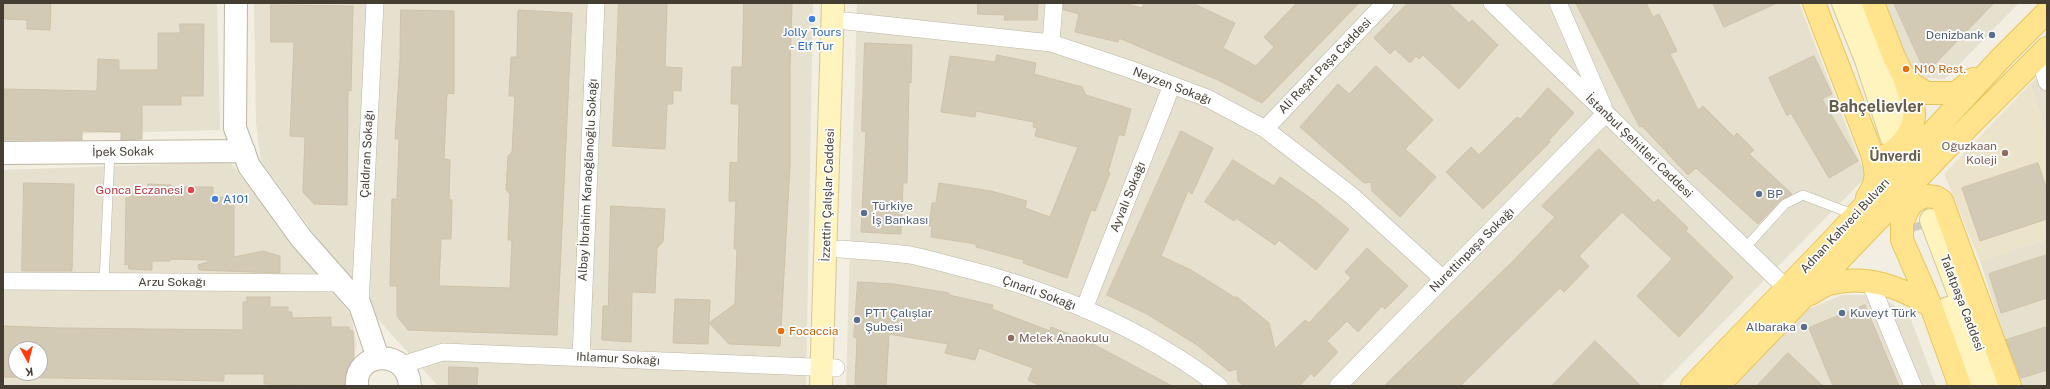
<!DOCTYPE html>
<html>
<head>
<meta charset="utf-8">
<style>
  body { margin:0 }
  #map { position:relative; width:2050px; height:389px; overflow:hidden; background:#f2eee1; font-family:"Public Sans",sans-serif }
  canvas { display:block }
  .frame { position:absolute; inset:0; border:4px solid #433d32; pointer-events:none }
  .north { position:absolute; left:8px; top:341px; width:40px; height:40px; box-sizing:border-box; background:#fff; border:1px solid #b4b1ad; border-radius:50%; rotate:173deg; font-size:11px; font-weight:700; line-height:16px; text-align:center; color:#433d32 }
  .north::after { content:''; display:block; margin:auto; width:14px; height:18px; background:#ff3c0b; clip-path:polygon(50% 0,100% 100%,50% 72%,0 100%) }
</style>
</head>
<body>
<div id="map">
<canvas width="2050" height="389"></canvas>
<div class="frame"></div>
<div class="north">K</div>
</div>
<script>
const ctx = document.querySelector('canvas').getContext('2d');
ctx.lineJoin = 'round';
function fillPath(path, color) { ctx.fillStyle = color; ctx.fill(path, 'evenodd'); }
function trace(path, color, width, dash) { ctx.strokeStyle = color; ctx.lineWidth = width; ctx.lineCap = dash ? 'butt' : 'round'; ctx.setLineDash(dash || []); ctx.stroke(path); }
function write(font, color, halo, rows, align = 'center') {
  ctx.font = font + ' "Public Sans",sans-serif'; ctx.lineWidth = 3.5; ctx.setLineDash([]); ctx.textBaseline = 'middle'; ctx.strokeStyle = halo; ctx.fillStyle = color; for (const [text, x, y, turn = 0] of rows) {
    ctx.save(); ctx.translate(x, y); ctx.rotate((+turn || 0) * Math.PI / 180); ctx.textAlign = isNaN(turn) ? turn : align; if (halo) ctx.strokeText(text, 0, 0); ctx.fillText(text, 0, 0); ctx.restore();
  }
}
fillPath(new Path2D(`
  M3,3H217L220,130L3,136Z
  M254,3H813L806,386H438L373,314L261,162L256,123Z
  M857,3H1799L1866,177L1660,386H846Z
  M1883,3H2019L1945,79L1914,77Z
  M2047,67V133L2030,84Z
  M230,162L351,315L357,345L346,386H3V170ZM16,349H40V373H16Z
  M2047,239V386H2020L1980,261Z
  M1842,295H1880L1910,317L1936,386H1726L1808,309Z`), '#e6e0cf');
fillPath(new Path2D(`
  M2030,84L2047,133V239L1980,261L1944,174Z`), '#ece4ca');
const building = new Path2D(`
  M5,3H51L50,30L27,29V20L5,19Z
  M619,3H667L665,67L682,68L681,91L673,90V104H667L665,149L613,146Z
  M744,3H792L790,69V165L780,346L729,344L709,323L708,344L673,343L675,299L710,300L709,323L735,304L737,249H734L736,201H729L730,162L738,163L739,104H731L732,67H742Z
  M978,3H1038L1037,20H1004L1005,15L978,14Z
  M1064,3H1123L1142,8L1144,3H1192L1235,23L1223,48L1256,66L1274,47L1264,37L1297,3H1359L1262,103L1218,80L1119,38L1118,42L1075,32L1079,14L1064,10Z
  M1408,3H1448L1469,23L1472,20L1498,45L1459,89L1423,55L1419,59L1416,56L1410,63L1395,49L1390,54L1374,38Z
  M1576,3H1646L1653,17L1659,14L1677,51L1670,54L1698,110L1703,106L1734,137L1737,133L1754,150L1749,154L1792,194L1781,200L1758,224L1696,168L1688,175L1642,126L1640,127Z
  M1713,3H1777L1724,27Z
  M1894,3H1994L1930,69L1923,67Z
  M271,5L353,6L351,91L348,90L347,205L314,204L303,192L305,137L290,136L294,42H271Z
  M401,10L454,11V94L447,93L444,159L450,160L449,200H452L451,239H441L439,286L510,288L512,240H508L510,194L506,190L508,156L512,152L515,96H509L511,57H517L518,10L572,13L557,335L408,330L397,316V286H390L391,238L392,199H397L399,139H395L400,60Z
  M180,24H204L203,96H181V105H142V139L121,140V132L82,131V140H3V89L97,91L98,59L119,60V70H158V33H180Z
  M865,43L912,45L911,83L909,82L907,183H903L901,234L861,232L866,132L862,131Z
  M997,55L1036,63L1034,74L1082,87L1086,95L1131,109L1124,136L1119,134L1108,172L1110,173L1095,211L1091,210L1067,278L1023,263L1024,260L976,247V244L931,237L932,226H929L932,203H936L939,183L991,191L1027,201L1025,208L1050,217L1078,147L1035,136L1037,128L1033,127L1034,122L976,111L975,117L941,112L950,56L995,62Z
  M1814,56L1832,94L1822,99L1858,161L1829,178L1791,113L1787,116L1769,78Z
  M1376,66L1433,120L1405,149L1436,177L1400,217L1372,191L1371,182L1364,183L1300,127L1338,84L1349,94Z
  M1548,88L1574,113L1549,140L1550,142L1483,209L1446,172L1471,147L1479,155L1517,117L1520,119Z
  M1181,131L1213,148L1192,194L1188,191L1161,256L1191,270L1234,297H1237L1269,323L1275,349L1305,320L1309,323L1351,278L1345,272L1367,248L1408,286L1385,309L1382,306L1358,332L1347,321L1327,341L1338,352L1314,377L1311,373L1300,386H1244L1238,381L1237,369L1229,371L1197,345L1147,314L1107,295Z
  M1599,149L1654,203L1658,199L1688,228L1686,231L1733,277L1705,309L1679,337L1637,296L1672,259L1622,212L1579,256L1589,266L1564,292L1560,288L1460,386H1384L1513,261L1555,217L1542,206Z
  M1233,160L1274,186L1280,177L1316,202L1349,229L1316,270L1279,240L1275,245L1236,218L1234,221L1205,202Z
  M2038,163L2047,190V219L1980,241L1962,188Z
  M24,183L74,184L72,271H22Z
  M148,184L171,185V187H213V197L234,198V257L263,251L280,256V273L199,270L198,265L208,262V260L170,259V261H152V270L129,269L128,264L125,265L126,198H130V193L148,194Z
  M611,206L665,209L663,242L657,248L655,293L632,292L631,342L602,340L603,306H608Z
  M2047,255V298L2001,313L1989,274Z
  M858,282L894,284L949,293V295L993,305L992,309L1050,331L1051,327L1093,344L1172,386H1040L1028,380L1033,368L979,348L975,360L945,353L948,344L889,334L886,386H855L857,338L854,337Z
  M247,297H270V307H288V312H292V318L331,317V327H349V330L353,331L354,358L346,372L345,386L264,384V374H224V381L3,377V326L59,328L243,330V302H247ZM16,349H40V373H16Z
  M1865,305L1894,374L1899,386H1833L1809,328Z
  M2047,327V370L2021,378L2006,340Z
  M1595,341L1641,386H1552Z
  M1788,353L1823,386H1757Z
  M449,367L478,368L477,386L449,385Z`);
fillPath(building, '#d3cab6');
trace(building, '#cfc2a9', 1);
trace(new Path2D(`
  M1907,191L1919,230`), '#cfcbbe', 22, [22, 11]);
const service = new Path2D(`
  M1745,248L1785,204L1803,195L1855,215
  M104,282L110,152`);
const minor = new Path2D(`
  M1492,3L1786,288
  M1558,3L1603,106
  M846,21L1051,43L1129,69L1207,98L1265,129L1351,195L1443,279
  M1051,43L1054,3
  M2039,57L2047,82
  M1265,129L1385,3
  M840,249C863,251 887,252 910,255C925,258 939,262 954,266C1049,289 1141,327 1219,386
  M3,281L341,283
  M1870,282L1913,386
  M360,305L375,3
  M1084,309L1172,85
  M581,357L596,3
  M402,365L443,352L836,368
  M1338,386L1606,113`);
const tertiary = new Path2D(`
  M236,3L235,128L249,166L301,238L360,305L378,358
  M3,153L244,151
  M357,386C354,350 408,348 410,386`);
const secondary = new Path2D(`
  M1843,3L1866,60L1891,136
  M1862,3L1906,123
  M1931,220L1994,386
  M1948,308L1977,386
  M821,386L833,3`);
const primary = new Path2D(`
  M1814,3L1872,154C1877,174 1878,180 1867,198
  M1873,3L1894,57L1902,73L1913,85L1927,93H1956L1973,79
  M1872,154L1876,157C1885,157 1894,152 1900,145C1924,118 1912,105 1903,74
  M1810,294C1816,291 1822,286 1829,284C1867,274 1900,287 1931,306
  M1692,386L1831,242L2002,57L2047,12
  M1718,386L1944,151L2047,48
  M1960,386L1931,306L1902,240V223L1909,207L1916,200L1926,196L1936,197L1942,201L2010,386`);
trace(service, '#bdb6a4', 10);
trace(minor, '#bdb6a4', 18);
trace(tertiary, '#bdb6a4', 24);
trace(secondary, '#d8c890', 24);
trace(primary, '#e9c558', 24);
trace(service, '#fff', 9);
trace(minor, '#fff', 17);
trace(tertiary, '#fff', 22);
trace(secondary, '#fff3be', 22);
trace(primary, '#ffe48d', 22);
for (const [x, y, r, color] of [
  [812,19,4,"#3f7fe0"],
  [1992,35,4,"#5c6f8a"],
  [1906,69,4,"#e8710a"],
  [2005,153,4,"#8d6e63"],
  [191,190,4,"#e0444e"],
  [1759,194,4,"#5c6f8a"],
  [215,199,4,"#3f7fe0"],
  [864,213,4,"#5c6f8a"],
  [1842,313,4,"#5c6f8a"],
  [857,320,4,"#5c6f8a"],
  [1804,327,4,"#5c6f8a"],
  [781,331,4,"#e8710a"],
  [1011,338,4,"#8d6e63"]
]) { const dot = new Path2D(); dot.arc(x, y, r, 0, 2 * Math.PI); ctx.fillStyle = color; ctx.fill(dot); trace(dot, '#fff', 1.5); }
write('12px', '#366cbe', '#fff', [
  ["Jolly Tours",812,32],
  ["- Elf Tur",812,46],
  ["A101",223,199,"left"]
]);
write('12px', '#4e5e75', '#fff', [
  ["Denizbank",1984,35,"right"],
  ["BP",1767,194],
  ["Türkiye",872,206],
  ["İş Bankası",872,220],
  ["PTT Çalışlar",865,313],
  ["Şubesi",865,327],
  ["Kuveyt Türk",1850,313],
  ["Albaraka",1796,327,"right"]
], 'left');
write('12px', '#433d32', '#fff', [
  ["Ali Reşat Paşa Caddesi",1325,66,-46],
  ["Neyzen Sokağı",1172,86,21],
  ["İstanbul Şehitleri Caddesi",1639,146,44],
  ["İpek Sokak",123,152,-1],
  ["Çaldıran Sokağı",367,154,-87],
  ["Albay İbrahim Karaoğlanoğlu Sokağı",588,180,-87],
  ["İzzettin Çalışlar Caddesi",828,195,-88],
  ["Ayvalı Sokağı",1128,197,-68],
  ["Adnan Kahveci Bulvarı",1845,226,-47],
  ["Nurettinpaşa Sokağı",1472,250,-45],
  ["Arzu Sokağı",172,282],
  ["Çınarlı Sokağı",1039,293,20],
  ["Talatpaşa Caddesi",1962,303,69],
  ["Ihlamur Sokağı",618,359,3]
]);
write('12px', '#c56008', '#fff', [
  ["N10 Rest.",1914,69],
  ["Focaccia",789,331]
], 'left');
write('12px', '#785e54', '#fff', [
  ["Oğuzkaan",1997,146],
  ["Koleji",1997,160],
  ["Melek Anaokulu",1019,338,"left"]
], 'right');
write('12px', '#be3a42', '#fff', [
  ["Gonca Eczanesi",183,190]
], 'right');
write('bold 14px', '#665c49', '#fff', [
  ["Ünverdi",1895,157]
]);
write('bold 16px', '#665c49', '#fff', [
  ["Bahçelievler",1876,107]
]);
</script>
</body>
</html>
